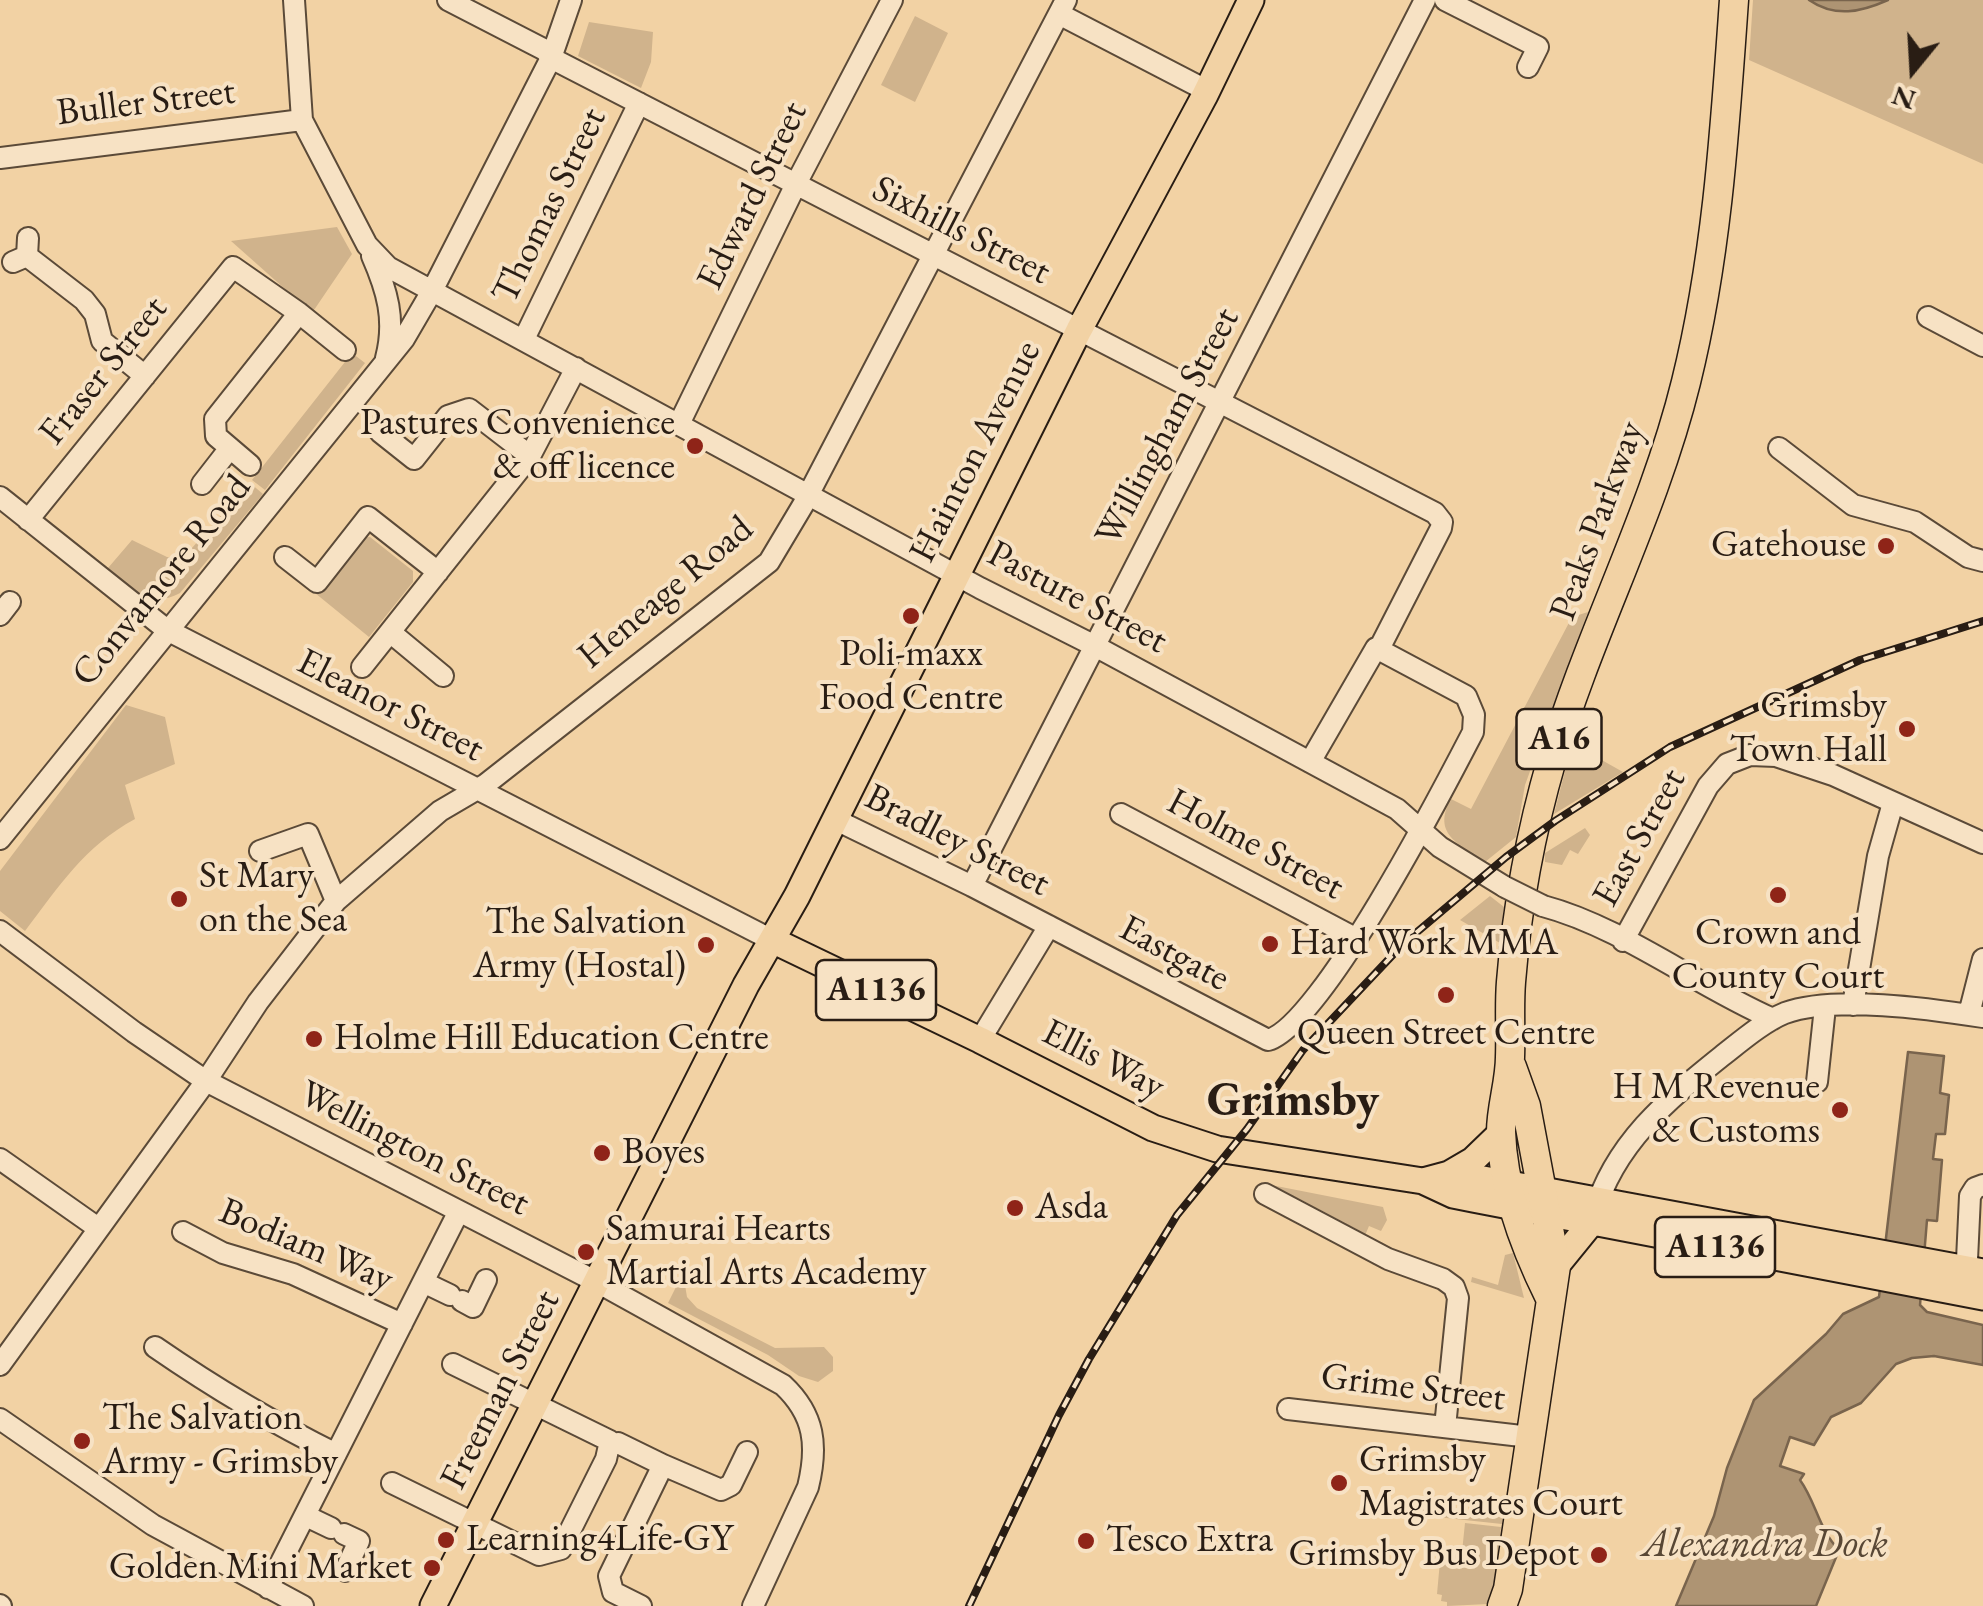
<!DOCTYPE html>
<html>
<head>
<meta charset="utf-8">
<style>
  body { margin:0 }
  #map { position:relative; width:1983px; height:1606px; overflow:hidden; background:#f2d2a4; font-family:"EB Garamond",serif }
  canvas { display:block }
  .north { position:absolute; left:1863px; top:20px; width:100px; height:100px; -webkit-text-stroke:8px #f7e2c4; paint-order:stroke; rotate:198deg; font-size:28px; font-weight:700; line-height:40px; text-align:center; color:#291d14 }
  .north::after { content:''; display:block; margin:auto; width:35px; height:45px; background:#291d14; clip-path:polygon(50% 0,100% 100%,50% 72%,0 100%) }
</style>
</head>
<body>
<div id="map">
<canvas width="1983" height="1606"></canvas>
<div class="north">N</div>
</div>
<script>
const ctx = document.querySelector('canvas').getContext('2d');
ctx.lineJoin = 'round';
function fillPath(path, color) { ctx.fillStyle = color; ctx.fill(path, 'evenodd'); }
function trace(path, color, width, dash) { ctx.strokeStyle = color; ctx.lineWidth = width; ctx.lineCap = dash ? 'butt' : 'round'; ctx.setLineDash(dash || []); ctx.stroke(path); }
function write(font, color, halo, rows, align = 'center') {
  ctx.font = font + ' "EB Garamond",serif'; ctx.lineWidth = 8; ctx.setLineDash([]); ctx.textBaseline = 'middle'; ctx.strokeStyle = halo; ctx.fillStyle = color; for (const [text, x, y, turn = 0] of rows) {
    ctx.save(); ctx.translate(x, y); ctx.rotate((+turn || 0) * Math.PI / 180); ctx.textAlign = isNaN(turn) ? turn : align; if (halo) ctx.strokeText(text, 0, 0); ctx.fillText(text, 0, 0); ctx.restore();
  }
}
fillPath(new Path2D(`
  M1753,0H1983V164L1749,60Z
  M915,16L948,33L915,102L881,85Z
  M589,22L653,32L651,62L641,88L578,56Z
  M337,227L352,254L312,313L231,241Z
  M352,353L365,363L265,490L252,480Z
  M250,483L263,494L180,593C148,610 133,588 108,568L132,540L167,557L183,558Z
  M370,537L413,571V582L369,637L315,593L359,538Z
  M1588,612L1525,785L1516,837L1485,862C1460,845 1431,834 1451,799L1471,809L1572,617Z
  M126,705L165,717L175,764L125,785L135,819C84,847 60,885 25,931L0,911V871Z
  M1575,745L1623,772L1554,814L1571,748Z
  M1585,828L1590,835L1578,854L1570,850L1562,865L1545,862V853Z
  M1490,896L1504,907L1500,943L1460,920Z
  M1266,1184L1383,1207L1387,1220L1381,1231L1369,1226L1364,1238L1357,1235L1358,1230L1294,1196L1291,1201L1264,1187Z
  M1513,1253L1524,1298L1471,1282L1472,1277L1498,1285L1505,1255Z
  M683,1273L687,1297L697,1308L775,1348L824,1347L833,1357V1371L818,1382L799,1376L768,1355L668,1303Z
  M1401,1506L1503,1515L1502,1524L1400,1513Z
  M1465,1523L1501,1527L1495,1578L1488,1604L1447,1606V1602L1441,1601L1442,1595L1437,1594L1441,1550L1462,1552Z`), '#d0b38c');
const water = new Path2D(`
  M1809,0H1888C1861,12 1835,18 1809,0Z
  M1908,1052L1944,1056L1940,1093L1949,1095L1945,1134H1936L1933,1159L1942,1160L1937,1221L1927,1220L1920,1305L1927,1312L1983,1325V1365L1934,1356L1912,1358L1896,1364L1861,1403L1831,1417L1814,1445L1790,1437L1780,1466L1804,1474L1800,1480C1816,1502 1819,1530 1839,1550L1816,1606H1676L1714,1516L1727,1468L1754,1400L1826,1334L1843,1314L1879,1297Z`);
fillPath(water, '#ae9473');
trace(water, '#79644d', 2.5);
const minor = new Path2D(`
  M294,0L302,120L367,245L388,267L980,588L1093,645L1397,809L1440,847L1505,887
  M448,0L545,50L551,58L1435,513L1442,522L1441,528L1380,647
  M1445,0L1538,47L1528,67
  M1059,14L1198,86L1205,95
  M0,158L302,120
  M27,256L84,300L95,314L102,341L145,376
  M372,256C387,290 396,320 386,358
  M13,262L27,256L28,238
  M1928,317L1983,346
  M524,339L639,103
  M679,424L799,178L892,0
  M380,432L414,459L448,416L469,409L530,456
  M1779,448L1853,505L1915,522L1968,557L1983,561
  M250,465L216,436L215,419L299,313
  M202,484L230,448
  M0,497L167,630L772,940
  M28,520L233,267L299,313L345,350
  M285,557L317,582L368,517L438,572
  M0,615L10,602
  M390,632L443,676
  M362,667L530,456L576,368
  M1121,814L1357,939
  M834,819L972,886L1268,1040C1321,1026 1444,788 1473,732L1474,715L1466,696L1376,648L1310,762
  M0,839L404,339L432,291L551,58L571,0
  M260,851L308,834L336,901
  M972,886L1425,0
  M1543,906C1622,927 1697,986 1773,1019
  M0,931L134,1032L206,1081L597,1282L783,1385C815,1415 818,1446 808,1487L753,1606
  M1623,941L1708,786L1727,764L1750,755L1776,756L1833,775L1983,843
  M1853,1005L1878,856L1893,803
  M1969,1014L1983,959
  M980,1040L1049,926
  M1817,1082L1825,1007
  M0,1159L98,1228
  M1265,1194L1388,1259L1443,1279L1454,1287L1458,1298L1445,1427
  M1594,1214C1614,1144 1667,1100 1722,1056C1740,1042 1763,1022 1785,1013C1834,995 1931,1009 1983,1017
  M183,1232L223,1253L293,1274L402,1324
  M1966,1281L1970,1196L1975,1188L1983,1185
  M423,1282L450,1295
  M462,1301L473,1307L486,1280
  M155,1347C213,1387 273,1423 336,1454
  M0,1365L206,1081L258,1002L336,901L440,811L486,784L769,562L803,505L1066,0
  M1288,1409L1530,1437
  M0,1419L153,1525L303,1606
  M618,1443L663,1465
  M392,1483L539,1555L561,1549L606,1459L610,1441L453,1364
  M306,1516L331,1528
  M344,1534L359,1541L345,1571
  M268,1588L458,1213
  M0,1605L1,1606
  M641,1606L613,1592L609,1576L663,1465L721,1490L731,1485L747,1452`);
const major = new Path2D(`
  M772,940L980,1040L1153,1128L1217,1149L1423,1181L1453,1195L1473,1199L1983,1297
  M1449,1174L1473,1160L1501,1133
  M1423,1181L1449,1174L1467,1176L1983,1272
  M1556,1266L1591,1223
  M433,1606L746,985L797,896L1079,330L1205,95L1251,0`);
const highway = new Path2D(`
  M1550,1298C1525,1248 1503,1189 1501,1132C1501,1107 1510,1082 1510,1057C1511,1032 1509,1007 1511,982C1517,907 1531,831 1552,759C1590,631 1654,512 1686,382C1717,257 1725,128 1734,0
  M1502,1606L1508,1589L1556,1266L1526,1106L1512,1067`);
trace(minor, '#5b4a38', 24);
trace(major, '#291d14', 29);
trace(highway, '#291d14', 31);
trace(minor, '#f7e2c4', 20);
trace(major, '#f2d2a4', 25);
trace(highway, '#f2d2a4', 28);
const rail = new Path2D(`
  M969,1606L1059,1415L1089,1359L1177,1215L1247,1129L1303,1050L1404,943L1506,857L1555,821L1670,747L1860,660L1983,621`);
trace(rail, '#291d14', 8);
trace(rail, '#f7e2c4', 4, [11]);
const minorBridge = new Path2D(`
  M1505,887L1543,906`);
trace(minorBridge, '#5b4a38', 24, []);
trace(minorBridge, '#f7e2c4', 20);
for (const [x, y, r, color] of [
  [695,446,10,"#8f2418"],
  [1886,546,10,"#8f2418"],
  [911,616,10,"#8f2418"],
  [1907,729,10,"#8f2418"],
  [1778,895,10,"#8f2418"],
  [179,899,10,"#8f2418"],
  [1270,944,10,"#8f2418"],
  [706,945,10,"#8f2418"],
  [1446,995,10,"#8f2418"],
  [314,1039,10,"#8f2418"],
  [1840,1110,10,"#8f2418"],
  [602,1153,10,"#8f2418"],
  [1015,1208,10,"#8f2418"],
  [586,1252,10,"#8f2418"],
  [82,1441,10,"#8f2418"],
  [1339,1483,10,"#8f2418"],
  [446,1540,10,"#8f2418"],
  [1086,1541,10,"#8f2418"],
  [1599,1555,10,"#8f2418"],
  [432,1568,10,"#8f2418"]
]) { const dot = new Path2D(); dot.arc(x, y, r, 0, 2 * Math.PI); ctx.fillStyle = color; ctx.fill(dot); trace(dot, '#f7e2c4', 4); }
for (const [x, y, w] of [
  [1559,739,85],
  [876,990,120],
  [1715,1247,120]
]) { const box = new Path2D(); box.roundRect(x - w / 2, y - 30, w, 60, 8); ctx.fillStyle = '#f7e2c4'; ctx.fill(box); trace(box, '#291d14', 2.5); }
write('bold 35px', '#291d14', null, [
  ["A16",1559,739],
  ["A1136",876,990],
  ["A1136",1715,1247]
]);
write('38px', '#291d14', '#f7e2c4', [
  ["Buller Street",146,103,-7],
  ["Edward Street",753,196,-64],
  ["Thomas Street",550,206,-64],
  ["Sixhills Street",961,231,27],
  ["Fraser Street",104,371,-51],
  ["Willingham Street",1168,427,-62],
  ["Hainton Avenue",976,452,-63],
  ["Peaks Parkway",1598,521,-70],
  ["Convamore Road",162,581,-51],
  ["Heneage Road",666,593,-40],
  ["Pasture Street",1077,598,28],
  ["Eleanor Street",390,706,27],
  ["East Street",1640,838,-61],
  ["Bradley Street",957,841,27],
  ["Holme Street",1255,845,28],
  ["Eastgate",1174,954,28],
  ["Ellis Way",1103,1060,27],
  ["Wellington Street",414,1149,27],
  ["Bodiam Way",306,1246,23],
  ["Grime Street",1413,1388,7],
  ["Freeman Street",501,1390,-63]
]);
write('38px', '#291d14', '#f7e2c4', [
  ["Pastures Convenience",675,424,"right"],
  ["& off licence",675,468,"right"],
  ["Gatehouse",1866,546,"right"],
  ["Poli-maxx",911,655,"center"],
  ["Food Centre",911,699,"center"],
  ["Grimsby",1887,707,"right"],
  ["Town Hall",1887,751,"right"],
  ["St Mary",199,877],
  ["on the Sea",199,921],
  ["The Salvation",686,923,"right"],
  ["Army (Hostal)",686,967,"right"],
  ["Crown and",1778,934,"center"],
  ["County Court",1778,978,"center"],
  ["Hard Work MMA",1290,944],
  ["Queen Street Centre",1446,1034,"center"],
  ["Holme Hill Education Centre",334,1039],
  ["H M Revenue",1820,1088,"right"],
  ["& Customs",1820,1132,"right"],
  ["Boyes",622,1153],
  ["Asda",1035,1208],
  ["Samurai Hearts",606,1230],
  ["Martial Arts Academy",606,1274],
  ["The Salvation",102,1419],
  ["Army - Grimsby",102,1463],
  ["Grimsby",1359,1461],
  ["Magistrates Court",1359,1505],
  ["Learning4Life-GY",466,1540],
  ["Tesco Extra",1106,1541],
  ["Grimsby Bus Depot",1579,1555,"right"],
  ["Golden Mini Market",412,1568,"right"]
], 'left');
write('italic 40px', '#584735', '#f7e2c4', [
  ["Alexandra Dock",1765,1545]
]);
write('bold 48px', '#291d14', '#f7e2c4', [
  ["Grimsby",1293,1102]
]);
</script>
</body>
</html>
